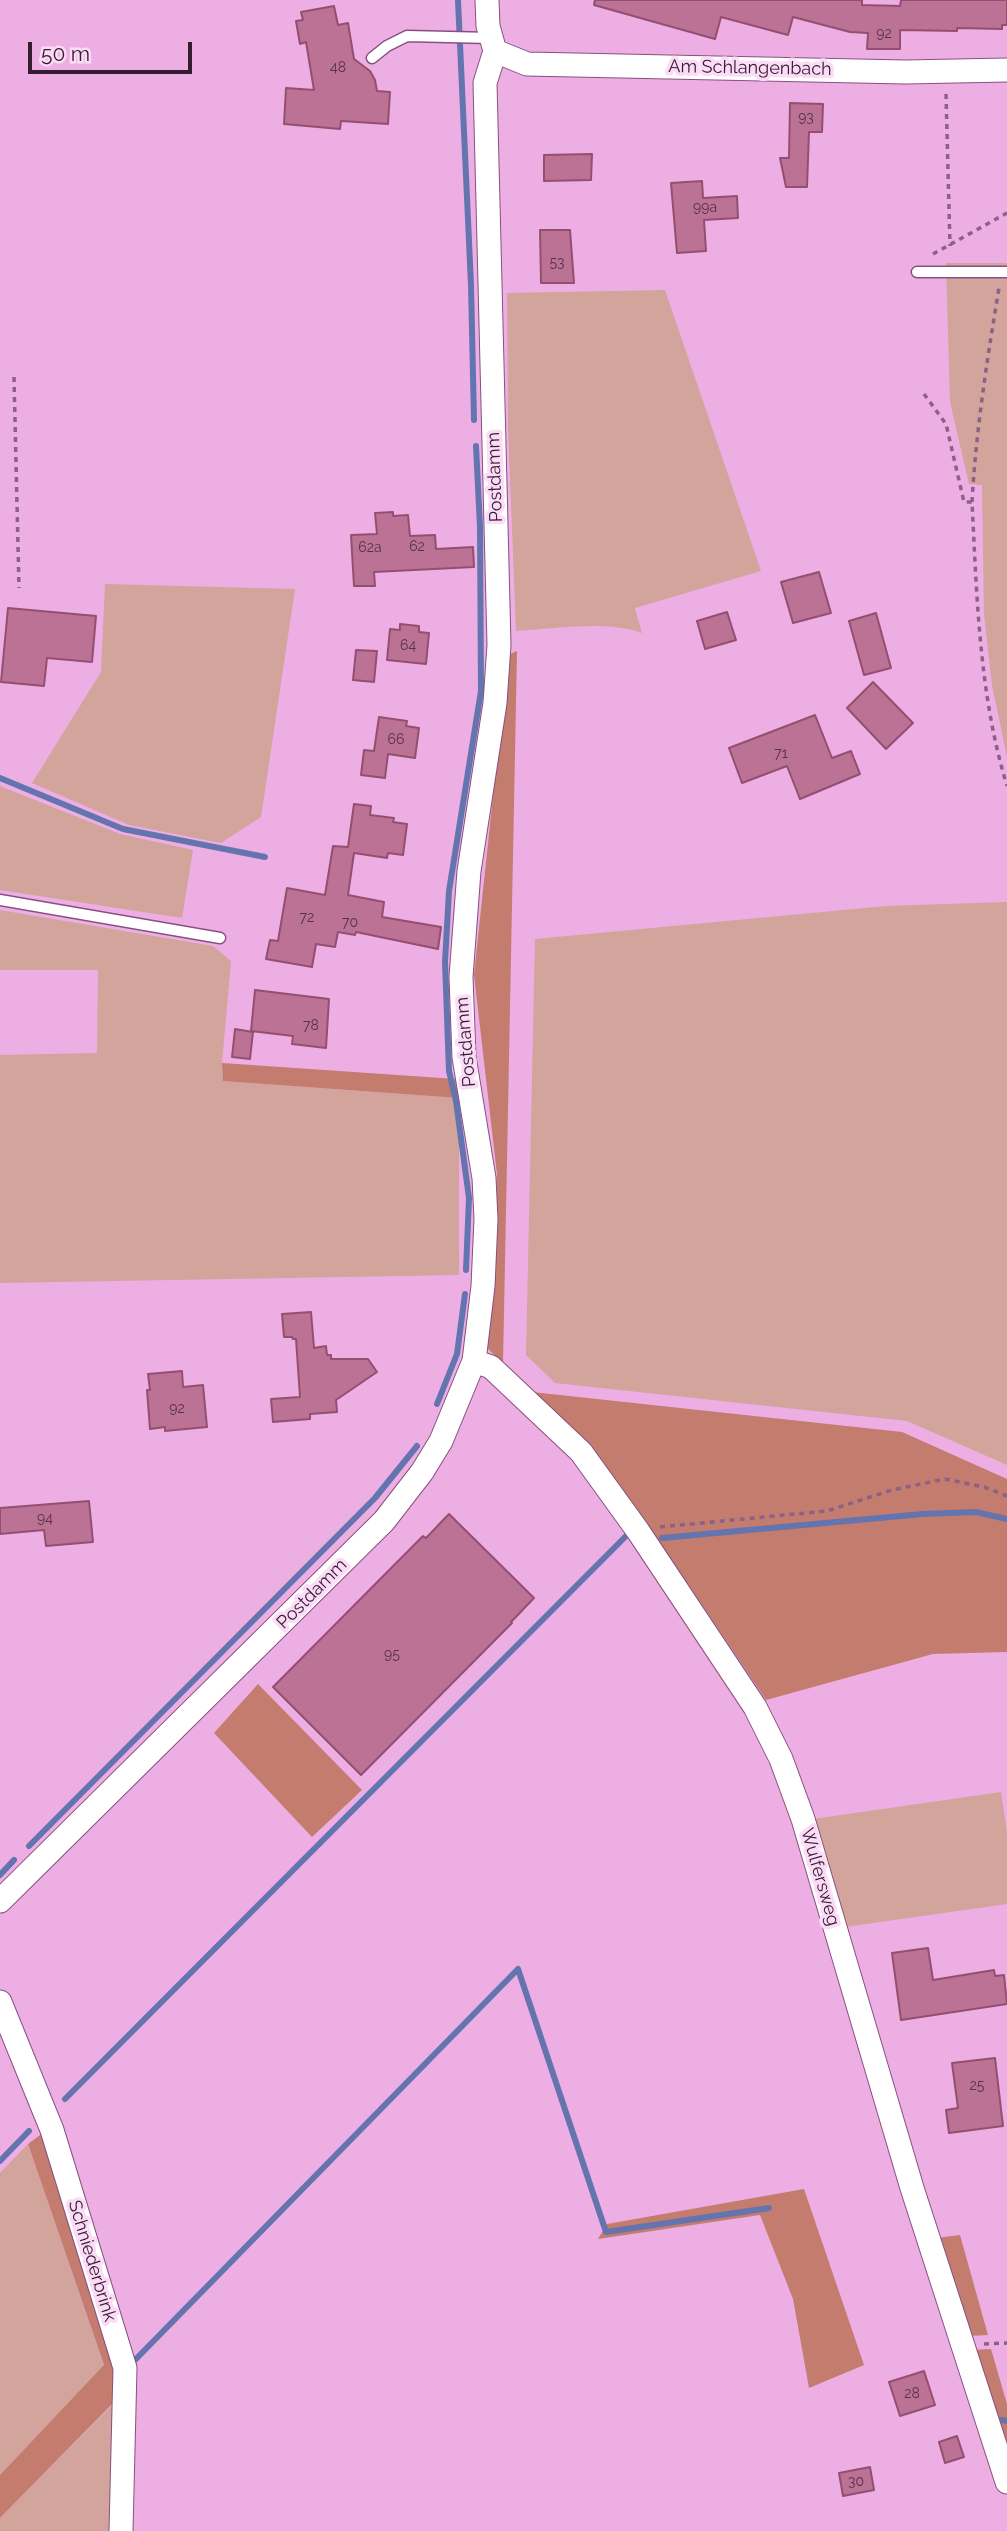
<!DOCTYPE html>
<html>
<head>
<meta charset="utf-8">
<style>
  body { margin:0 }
  #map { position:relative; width:1007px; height:2531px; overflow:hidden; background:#edaee4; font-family:Raleway,sans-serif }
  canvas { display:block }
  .scale { position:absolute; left:28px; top:42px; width:164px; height:32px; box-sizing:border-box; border:4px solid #341c31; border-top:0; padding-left:9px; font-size:21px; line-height:24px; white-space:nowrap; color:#341c31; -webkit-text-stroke:5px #fbdbf6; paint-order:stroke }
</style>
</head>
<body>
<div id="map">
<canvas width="1007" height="2531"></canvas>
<div class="scale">50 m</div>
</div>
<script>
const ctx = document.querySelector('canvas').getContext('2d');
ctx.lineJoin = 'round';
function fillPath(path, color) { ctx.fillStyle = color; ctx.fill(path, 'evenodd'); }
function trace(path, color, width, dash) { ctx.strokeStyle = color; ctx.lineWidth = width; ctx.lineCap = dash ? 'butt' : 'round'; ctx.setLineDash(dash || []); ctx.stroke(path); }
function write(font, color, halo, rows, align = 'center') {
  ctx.font = font + ' Raleway,sans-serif'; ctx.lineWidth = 7; ctx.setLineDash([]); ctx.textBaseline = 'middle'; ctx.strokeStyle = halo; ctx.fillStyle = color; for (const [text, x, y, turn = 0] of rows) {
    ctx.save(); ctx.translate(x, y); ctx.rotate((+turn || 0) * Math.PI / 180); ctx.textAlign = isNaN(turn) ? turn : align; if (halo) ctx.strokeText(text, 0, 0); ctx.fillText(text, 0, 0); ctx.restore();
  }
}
fillPath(new Path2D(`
  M946,263H1007V757L992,685L984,614L982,485L969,484L950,402Z
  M665,290L761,571L635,608L642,633C606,620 554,629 516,631L508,426L507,293Z
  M105,584L295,589L261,817L221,843L129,825L32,783L101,672Z
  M0,786L120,834L193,850L182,918L0,890Z
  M1007,902V1465L907,1421L555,1383L526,1355L535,939L886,906Z
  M0,910L213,946L231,961L222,1063L223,1081L459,1098V1275L0,1283V1055L97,1053L98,970H0Z
  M1001,1792L1007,1832V1904L845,1927L813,1819Z
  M28,2144L104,2366L0,2475V2173Z
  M116,2401L113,2531H0V2518Z`), '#d2a49b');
fillPath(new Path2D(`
  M517,651L503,1363L487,1348L497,1174L474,975L508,655Z
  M222,1063L456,1079L459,1098L223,1081Z
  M532,1392L902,1432L1007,1479V1652L933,1654L766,1700L659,1541L586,1449Z
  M258,1684L362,1790L312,1837L214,1733Z
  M44,2132L119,2369L116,2400L0,2518V2475L104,2365L28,2144Z
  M804,2189L864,2365L809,2388L793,2299L760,2215L598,2239L607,2224Z
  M960,2235L988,2335L968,2336L936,2238Z
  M991,2349L1007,2404V2449L972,2350Z`), '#c37c6e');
trace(new Path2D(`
  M458,0L471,285L474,420
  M0,778L123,829L265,857
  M466,1270L469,1198L456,1101L449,1071L445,962L449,891L481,691L480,527L476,446
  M437,1404L457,1354L465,1294
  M662,1538L923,1514L976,1512L1007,1519
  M29,1846L375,1498L417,1446
  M0,1875L14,1860
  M65,2099L627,1535
  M0,2161L29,2131
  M135,2360L518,1969L606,2232L769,2208
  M1002,2420L1007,2421`), '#6474ae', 6);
const building = new Path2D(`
  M595,0H862V5L900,6L901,0H1007V25H1002V29L957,28V31L900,30V49H867L868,33L850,32L793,17L788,35L721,17L715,39L594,5Z
  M334,6L338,25L348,23L354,59L370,71L375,80L377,91L390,92L388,124L341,121L340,129L284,124L286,88L314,90L306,42L300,44L296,21L303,20L301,12Z
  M790,103L823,104L822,132H809L807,187H786L780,158H789Z
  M592,154L591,180L544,181V155Z
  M702,181L703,198L737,196L738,218L704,220L706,251L677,253L671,183Z
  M540,230H570L574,283H541Z
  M393,512V516L408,515L410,536L435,535L436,549L473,547L474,567L374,572L375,586H354L351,535L377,534L375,513Z
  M819,572L831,613L793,623L781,582Z
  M8,608L96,616L92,662L47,658L44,686L1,682Z
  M727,612L736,640L705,649L697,621Z
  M876,613L891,668L864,675L849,621Z
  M400,624L419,626V632L429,633L426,664L387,660L390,629L400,630Z
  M356,650L377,651L374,682L353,680Z
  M873,682L913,723L886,749L847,708Z
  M815,715L832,758L851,751L860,774L800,799L787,766L742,783L729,748Z
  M379,717L407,721L406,726L419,728L415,758L388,754L385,778L361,775L364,750L374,751Z
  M354,804L371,806L370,815L394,818L393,822L407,824L403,855L388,853L387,858L354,853L348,895L384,902L382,917L441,927L438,949L356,932L355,935L338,932L335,947L316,944L312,967L266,959L270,940L278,941L287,888L325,895L333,846L348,847Z
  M255,990L329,999L326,1048L292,1044L293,1036L251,1031Z
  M235,1029L253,1032L250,1059L232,1057Z
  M311,1312L314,1348L326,1346L327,1355H331V1359H368L377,1372L336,1400L337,1412L310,1414V1419L273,1422L271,1399L300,1397L296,1339H293L292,1337H284L282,1314Z
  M182,1371L183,1387L203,1385L207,1427L165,1431V1427L150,1429L147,1390H150L148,1374Z
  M89,1501L93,1542L46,1546L44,1530L0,1534V1508Z
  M449,1514L534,1598L511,1622L512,1623L361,1775L273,1687L423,1536L426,1538Z
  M928,1948L933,1980L994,1970L995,1976L1004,1975L1007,2004L901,2020L892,1953Z
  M995,2058L1003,2126L949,2133L946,2110L958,2108L952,2063Z
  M924,2371L935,2405L900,2416L889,2382Z
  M957,2436L964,2457L945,2463L939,2442Z
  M870,2467L874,2490L843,2496L839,2473Z`);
fillPath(building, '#bb7294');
trace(building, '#944f70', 2);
const service = new Path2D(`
  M372,58L387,46L407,36L491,38
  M917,272H1007
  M0,900L220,938`);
const minor = new Path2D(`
  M495,51L527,64L905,72L1007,70
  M474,1361L491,1367L581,1452L638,1531L755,1707L781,1759L803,1819L912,2188L1007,2482
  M0,1901L384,1521L422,1472L441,1441L474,1361L483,1286L486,1219L484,1178L464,1057L461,977L469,871L495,703L499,645L485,83L495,51L488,26L487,0
  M0,2002L52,2130L125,2368L121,2531`);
trace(service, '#885081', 13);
trace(minor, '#885081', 25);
trace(new Path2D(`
  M946,94L950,246
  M933,254L1007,213
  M14,377L19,588
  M924,394L946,424L964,502H972C977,598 979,694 1007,786
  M972,502C976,430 987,360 999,288
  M660,1527L827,1511L892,1490L945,1479L984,1487L1007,1496
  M984,2344L1007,2343`), '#8b6185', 3.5, [5, 5]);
trace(service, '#fff', 10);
trace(minor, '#fff', 23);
write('14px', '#56324a', null, [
  ["92",884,34],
  ["48",338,68],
  ["93",806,118],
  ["99a",705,208],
  ["53",557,263],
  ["62",417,547],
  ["62a",370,548],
  ["64",408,646],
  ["66",396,740],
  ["71",781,754],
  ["72",307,918],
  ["70",350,923],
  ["78",311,1026],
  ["92",177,1409],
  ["94",45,1519],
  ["95",392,1655],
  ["25",977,2086],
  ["28",912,2394],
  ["30",856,2482]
]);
write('18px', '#341c31', '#fbdbf6', [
  ["Am Schlangenbach",750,68,1],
  ["Postdamm",495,477,-92],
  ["Postdamm",466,1042,-95],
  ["Postdamm",312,1594,-45],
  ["Wulfersweg",820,1877,74],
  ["Schniederbrink",92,2261,73]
]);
</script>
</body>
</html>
